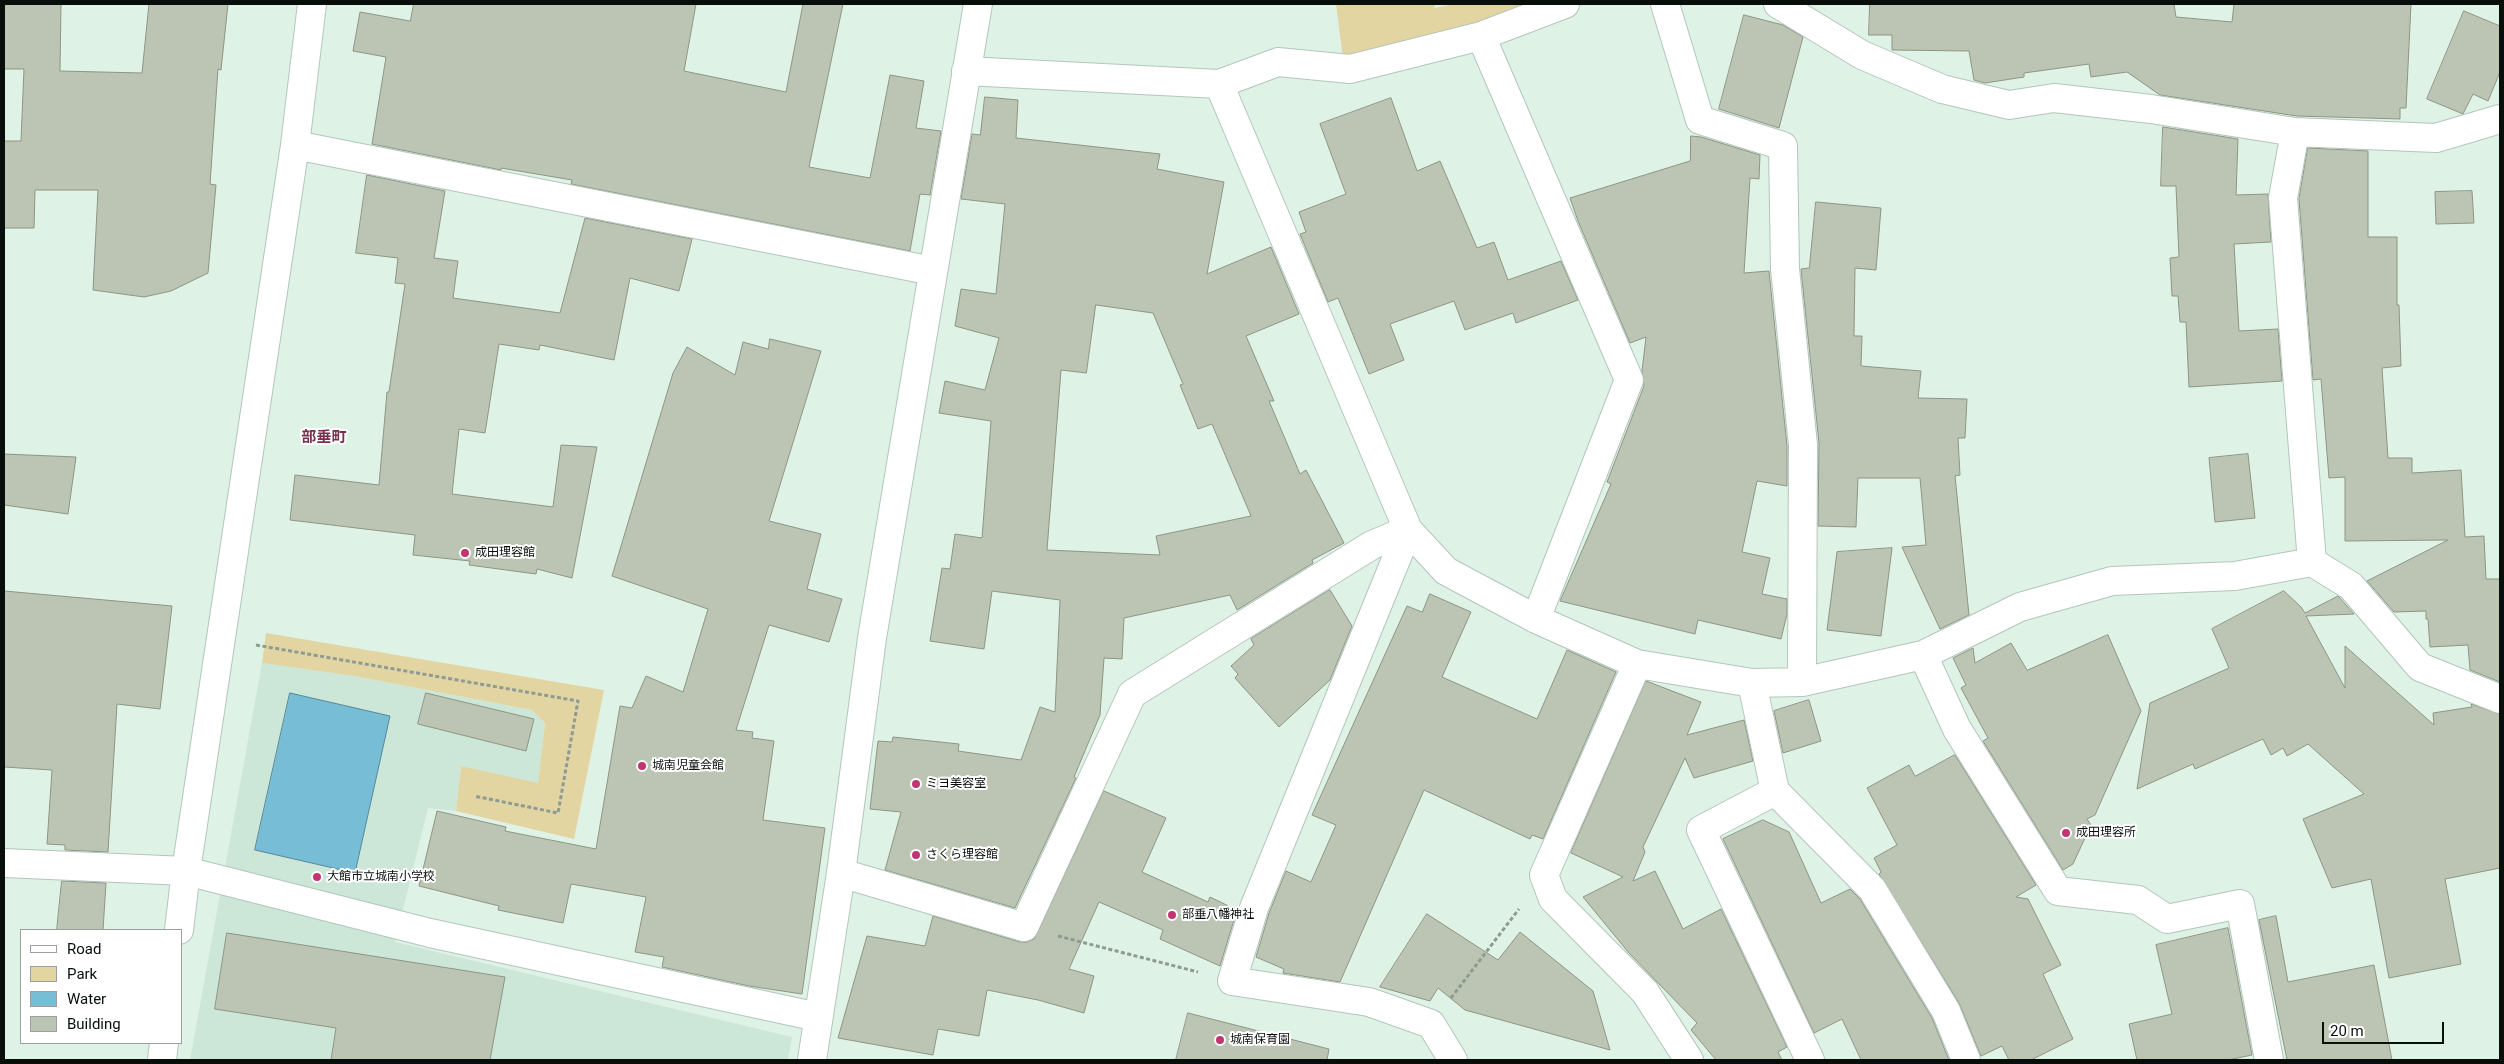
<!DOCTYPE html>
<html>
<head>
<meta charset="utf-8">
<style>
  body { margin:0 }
  #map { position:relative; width:2504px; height:1064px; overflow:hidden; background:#dff2e6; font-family:Roboto,sans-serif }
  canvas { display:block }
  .frame { position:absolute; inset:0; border:5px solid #080f0b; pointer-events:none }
  .legend { position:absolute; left:20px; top:929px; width:162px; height:115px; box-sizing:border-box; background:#fff; border:1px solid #9c9f9d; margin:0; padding:6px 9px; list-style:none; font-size:15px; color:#080f0b }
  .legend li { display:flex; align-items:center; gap:10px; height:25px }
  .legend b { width:25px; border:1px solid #9c9f9d }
  .scale { position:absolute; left:2322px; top:1022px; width:122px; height:22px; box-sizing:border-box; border:2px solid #080f0b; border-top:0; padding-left:6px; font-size:15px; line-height:18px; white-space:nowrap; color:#080f0b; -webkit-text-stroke:4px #fff; paint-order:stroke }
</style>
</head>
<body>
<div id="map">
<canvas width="2504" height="1064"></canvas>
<div class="frame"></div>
<ul class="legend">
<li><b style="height:6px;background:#fff"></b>Road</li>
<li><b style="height:14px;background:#e2d5a2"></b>Park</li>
<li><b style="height:14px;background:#78bdd6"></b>Water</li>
<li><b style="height:14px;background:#bcc4b3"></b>Building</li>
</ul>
<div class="scale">20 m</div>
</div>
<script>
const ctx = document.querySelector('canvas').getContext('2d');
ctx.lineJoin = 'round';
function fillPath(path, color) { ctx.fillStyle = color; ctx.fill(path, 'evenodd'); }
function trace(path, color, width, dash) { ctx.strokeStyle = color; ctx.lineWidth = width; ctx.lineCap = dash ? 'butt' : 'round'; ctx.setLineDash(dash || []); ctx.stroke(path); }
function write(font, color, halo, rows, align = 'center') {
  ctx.font = font + ' Roboto,"Noto Sans JP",sans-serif'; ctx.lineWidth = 4; ctx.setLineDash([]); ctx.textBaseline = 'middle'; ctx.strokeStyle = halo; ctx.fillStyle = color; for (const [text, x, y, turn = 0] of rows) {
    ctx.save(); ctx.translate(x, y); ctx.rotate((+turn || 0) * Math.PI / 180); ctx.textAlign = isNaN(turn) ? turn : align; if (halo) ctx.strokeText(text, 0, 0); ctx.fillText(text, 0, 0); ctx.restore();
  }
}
fillPath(new Path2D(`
  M262,663L354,676L532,710L545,723L538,784L461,766L456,811L428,808L395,942L792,1037L788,1060H190Z`), '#cce7d7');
fillPath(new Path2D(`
  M1336,4H1434L1435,8L1454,4H1547L1483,26L1343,58Z
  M266,633L604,690L574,839L456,811L461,766L538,783L545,723L532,710L354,676L262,663Z`), '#e2d5a2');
const water = new Path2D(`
  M290,693L390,716L355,873L255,850Z`);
fillPath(water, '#78bdd6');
trace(water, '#568999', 1);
const building = new Path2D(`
  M4,4H61L60,71L142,73L149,4H228L221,70L218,69L210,184L216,185L208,273L171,291L144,297L93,290L98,190H35L34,228H4V141H21L24,69H4Z
  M414,4H696L684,71L786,92L803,4H843L809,167L870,178L890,75L924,81L916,128L941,131L930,195L920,194L910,251L571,184L572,180L501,168V170L372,144L386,57L353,51L360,12L410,21Z
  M1870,4H2174L2176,17L2232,22L2234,4H2411L2406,108H2400V119L2297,116L2160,95L2127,72L2091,77L2089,64L2024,73V77L1985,83L1974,80L1969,51L1892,50V35H1869Z
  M2464,11L2500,26V72L2488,101L2473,94L2463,114L2427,99Z
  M1744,15L1783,25L1803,37L1779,128L1719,109Z
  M985,97L1018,100L1016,138L1160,154L1157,169L1224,182L1207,274L1271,247L1299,314L1246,336L1274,401H1269L1300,474L1306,470L1344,543L1312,560L1313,563L1237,610L1230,595L1124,618L1122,659L1104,658L1100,715L1074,777L1076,778L1015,908L885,870L901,812L870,809L878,741L892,742L893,737L959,744L958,751L1021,760L1040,707L1055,712L1060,600L992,591L984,649L930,641L942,568L950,569L955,534L982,538L991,421L939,413L945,381L985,390L999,338L955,326L961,289L996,294L1005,204L961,199L972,134L980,135ZM1096,305L1153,313L1183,384L1180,385L1198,429L1212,424L1251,516L1156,536L1160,555L1047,550L1061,370L1086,373Z
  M1391,98L1417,171L1440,161L1477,248L1494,242L1508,280L1561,261L1578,300L1516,323L1513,313L1465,330L1454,301L1390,324L1404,360L1369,374L1338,298L1328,302L1300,234L1306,232L1299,212L1346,194L1320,124Z
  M2163,127L2238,139L2236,195L2268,194L2271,242L2234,244L2239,331L2278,329L2282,381L2189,387L2186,322H2180L2178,296H2172L2170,258L2179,257L2176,186H2161Z
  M1691,136L1701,137L1760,155L1759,179L1750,178L1744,273L1769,271L1787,446V486L1757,481L1742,552L1770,558L1762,594L1787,599V614L1781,639L1698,620L1695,634L1560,601L1611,484L1607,482L1644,386L1642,371L1646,337L1630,343L1578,221L1570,198L1690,161Z
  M2308,148L2368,151V237H2397V305H2399L2401,366L2382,368L2388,458H2412V473L2461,470L2465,537L2484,536L2486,579H2500V682L2470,670L2468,645L2430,647L2428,619H2426V611L2394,612L2367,581L2448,540L2345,541V477L2329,478L2321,379L2313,380L2299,199Z
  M367,175L445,191L434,258L458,261L453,298L560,313L585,218L692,239L679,291L630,278L614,360L540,345L539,350L499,344L485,433L459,429L452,494L553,507L561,445L597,447L572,578L537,569L536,574L469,565L470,561L413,555L415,535L290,520L295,475L379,485L387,392H389L405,284L395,283L398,258L356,253Z
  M2472,191L2474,223L2436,224L2435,192Z
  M1816,202L1881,208L1876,270L1855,268L1854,336H1862L1861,366L1921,371L1918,398L1967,399L1965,438H1958L1960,475L1955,476L1969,615L1940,629L1902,547L1926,545L1920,478H1858L1856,527L1818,526L1819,443L1801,269L1809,268Z
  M770,339L821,351L769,521L821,534L807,589L842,599L829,642L769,625L736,730L753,732L752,738L774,741L763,820L825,828L802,994L749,986L662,967L664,957L635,952L646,897L571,884L563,923L498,910L499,906L419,886L437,811L506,827L505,831L596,849L620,706L632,708L646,676L683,692L708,609L612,576L673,373L687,347L735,375L743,342L768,349Z
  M4,454L76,457L68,514L4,505Z
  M2248,454L2255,518L2215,522L2209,458Z
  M1892,548L1881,636L1827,630L1837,552Z
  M1330,590L1352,626L1330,680L1279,727L1235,678L1238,674L1231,666L1254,645L1251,639Z
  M4,591L172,606L160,709L117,704L108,852L65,850V845L47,844L52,770L4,767Z
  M2284,591L2301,607L2305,613L2338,596L2354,614L2306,616L2345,688V646L2434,725L2433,713L2472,707L2471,704L2500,714V868L2445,879L2461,964L2389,978L2371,879L2332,888L2303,819L2364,794L2308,744L2287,756L2283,748L2271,755L2263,739L2195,769L2193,764L2137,789L2150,703L2229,668L2212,629Z
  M1430,594L1471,612L1442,677L1537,719L1567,650L1616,672L1543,839L1532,835L1530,839L1424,790L1340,982L1283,973L1284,969L1256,957L1269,913L1286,871L1311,882L1336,825L1312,815L1407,606L1422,612Z
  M2108,635L2141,711L2095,815L2087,819L2091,825L2073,864L2063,870L1983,741L1988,738L1961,688L1966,685L1953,658L1973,648L1975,663L2011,643L2027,670Z
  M1646,681L1701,702L1687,735L1744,720L1753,761L1694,778L1685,758L1643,847L1645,852L1633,881L1655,871L1683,929L1721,909L1787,1047L1778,1052L1782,1060H1716L1691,1030L1697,1023L1629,953L1583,897L1623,877L1571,853Z
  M426,693L534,719L526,751L418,724Z
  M1809,700L1821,741L1783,753L1774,711Z
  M1955,755L2036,885L2016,897L2028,899L2061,965L2043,974L2073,1039L2031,1060H2009L2002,1046L1981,1056L1959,1003L1879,874L1881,872L1874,858L1897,845L1867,788L1909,765L1915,776Z
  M1104,791L1166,818L1142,872L1208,902L1210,897L1237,910L1220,966L1160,939L1163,930L1099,902L1069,969L1094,976L1084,1013L1038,1000L987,990L979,1036L938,1029L933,1055L838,1038L867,936L925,946L933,916L1020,942H1027L1034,939Z
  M1763,820L1789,832L1821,903L1850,889L1860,899L1932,1018L1949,1060H1861L1842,1019L1814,1033L1723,839Z
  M62,881L106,883L103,930H57Z
  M1427,914L1498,960L1520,932L1593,991L1610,1050L1465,1010L1438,988L1430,1001L1380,987Z
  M2276,916L2288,982L2374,965L2392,1060H2287L2259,920Z
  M2228,928L2252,1055L2228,1060H2137L2129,1024L2172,1014L2156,945Z
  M227,933L505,977L490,1060H331L336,1028L215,1009Z
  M1188,1013L1329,1049L1327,1060H1176Z`);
fillPath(building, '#bcc4b3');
trace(building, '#8d9584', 1);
const minor = new Path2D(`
  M1665,4L1700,120L1783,146L1785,269L1803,445L1802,682
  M1778,4L1862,55L1942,89L2009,105L2054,98L2151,109L2295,132L2436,138L2500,119
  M1481,36L1565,4
  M966,71L1219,84L1408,530L1446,571L1536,619L1637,664L1752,683L1802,682L1923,655L2020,607L2112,581L2235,576L2312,562L2351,586L2420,667L2500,699
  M1219,84L1278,62L1350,69L1481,36L1629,380L1536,619
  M2295,132L2283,198L2312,562
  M295,145L933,271
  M1408,530L1254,908L1232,981L1369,1002L1431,1024L1453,1060
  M1923,655L1957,729L2058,891L2138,900L2167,919L2240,904L2269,1060
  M1637,664L1544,875L1553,899L1645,992L1689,1060
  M1752,683L1775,791L1701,830L1810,1060
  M1775,791L1872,889L1946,1011L1966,1060
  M4,863L186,871L430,933L818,1017
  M841,873L1024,927L1132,694L1372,545L1408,530
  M179,930L186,871L295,145L312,4
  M162,1060L164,1043
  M812,1060L841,873L872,638L978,4`);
trace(minor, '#b3c6bb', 30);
trace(new Path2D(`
  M256,645L578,701L558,813L474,796
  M1058,936L1198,972
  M1451,998L1519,909`), '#8d9b92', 3, [4, 2.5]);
trace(minor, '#fff', 28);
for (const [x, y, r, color] of [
  [465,553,5,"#bf3671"],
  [642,766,5,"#bf3671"],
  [916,784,5,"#bf3671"],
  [2066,833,5,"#bf3671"],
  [916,855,5,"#bf3671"],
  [317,877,5,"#bf3671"],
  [1172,915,5,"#bf3671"],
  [1220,1040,5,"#bf3671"]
]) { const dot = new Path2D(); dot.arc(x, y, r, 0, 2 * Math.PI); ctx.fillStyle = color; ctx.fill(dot); trace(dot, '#fff', 2); }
write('12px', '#080f0b', '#fff', [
  ["成田理容館",475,553],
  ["城南児童会館",652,766],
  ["ミヨ美容室",926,784],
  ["成田理容所",2076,833],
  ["さくら理容館",926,855],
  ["大館市立城南小学校",327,877],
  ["部垂八幡神社",1182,915],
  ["城南保育園",1230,1040]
], 'left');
write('bold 15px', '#76324c', '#fff', [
  ["部垂町",324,438]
]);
</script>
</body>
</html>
